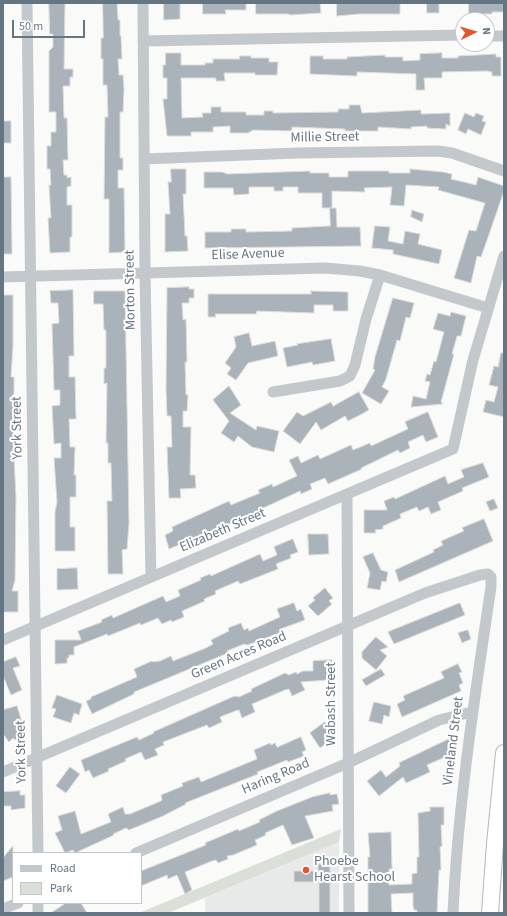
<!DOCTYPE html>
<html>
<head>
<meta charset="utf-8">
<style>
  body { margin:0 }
  #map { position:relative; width:507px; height:916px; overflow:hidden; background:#fafaf8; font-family:"Source Sans 3",sans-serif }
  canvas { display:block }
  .frame { position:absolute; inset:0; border:4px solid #657683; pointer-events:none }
  .legend { position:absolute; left:12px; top:852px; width:130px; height:52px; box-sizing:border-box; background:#fff; border:1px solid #c1c8cd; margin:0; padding:5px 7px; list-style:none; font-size:12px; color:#657683 }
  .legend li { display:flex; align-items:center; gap:8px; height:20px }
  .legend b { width:20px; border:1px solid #c1c8cd }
  .north { position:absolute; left:455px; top:12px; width:40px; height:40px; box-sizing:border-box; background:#fff; border:1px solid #c1c8cd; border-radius:50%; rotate:85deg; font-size:11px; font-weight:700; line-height:16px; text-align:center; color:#657683 }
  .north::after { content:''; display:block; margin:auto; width:14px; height:18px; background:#e4572e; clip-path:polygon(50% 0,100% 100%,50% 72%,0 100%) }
  .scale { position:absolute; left:12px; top:20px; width:73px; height:18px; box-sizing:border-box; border:2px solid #657683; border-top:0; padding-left:5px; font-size:12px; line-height:14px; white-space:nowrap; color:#657683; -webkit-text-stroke:3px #fff; paint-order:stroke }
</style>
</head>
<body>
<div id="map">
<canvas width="507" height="916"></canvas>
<div class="frame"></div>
<ul class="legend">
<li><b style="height:5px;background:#c3c8cc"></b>Road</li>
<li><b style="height:11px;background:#dadfd7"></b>Park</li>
</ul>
<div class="north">N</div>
<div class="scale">50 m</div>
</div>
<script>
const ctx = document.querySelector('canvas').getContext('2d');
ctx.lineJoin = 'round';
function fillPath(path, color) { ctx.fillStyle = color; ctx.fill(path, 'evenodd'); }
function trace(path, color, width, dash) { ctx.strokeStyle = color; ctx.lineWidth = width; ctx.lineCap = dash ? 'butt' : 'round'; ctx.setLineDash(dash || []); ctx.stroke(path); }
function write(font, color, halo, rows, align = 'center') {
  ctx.font = font + ' "Source Sans 3",sans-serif'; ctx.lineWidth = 4; ctx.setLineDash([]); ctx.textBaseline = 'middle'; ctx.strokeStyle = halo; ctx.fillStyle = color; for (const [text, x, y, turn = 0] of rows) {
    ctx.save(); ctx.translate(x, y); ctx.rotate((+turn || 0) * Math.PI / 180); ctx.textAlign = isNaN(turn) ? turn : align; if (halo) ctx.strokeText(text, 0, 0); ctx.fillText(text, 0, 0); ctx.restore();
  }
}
fillPath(new Path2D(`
  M339,842V913H205V898Z`), '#e8e9e9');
fillPath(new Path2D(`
  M341,829L339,842L168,913H139Z`), '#dadfd7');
const building = new Path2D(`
  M49,3H65L64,69H73V77H70V86H63L64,118H67L68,160H63L64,175H67V178L71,177V186L67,187V205H72V237H70V252L50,253L48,218H51L49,185H51L50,169H47V146H51V132H56V112H49V51L53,47V34H50Z
  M103,3H117L118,20H120V36H121L122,59H118L119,75H123L124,89L123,112H120V158H123V170H118V188H124L125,252L109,253V199H104L105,117H108L107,85H103V59H101V38H103Z
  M164,3H180V19L164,20Z
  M203,3H246V10H225L226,14H203Z
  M256,3H320L321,13L290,15L289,14H256Z
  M337,3H400V14H359L337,16Z
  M427,3H439V13H427Z
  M469,3H504V12H492V14H469Z
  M166,53H181V65H205V63H213V59H240L239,56H251V58H269V62H278L277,75H255V73H224L225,81H216V78H181L182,118L203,117L202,113H211V107H221V112H246V115H264V111H273V113L338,112V109H349V105H360L362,113L421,110V114L450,113V126L446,124V129L427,128V126L411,127V129L378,127V131H345V129L292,127V131L253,130L248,133H230V126L213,127V132H191V136H167L163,99H167V78H163V65H165Z
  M442,53V58H458V56L496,54V57H501V76H492V72L487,71L442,72V78H424L425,90H416V74L357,72V76L310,74V56H323V59H347V57L385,55V57H403V61L420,60V54Z
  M465,113L474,117L476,113L484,116L482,121L486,122L481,135L468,129L466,134L458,130Z
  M3,121H11V143H3Z
  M171,169H186V194H183L185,236H187L188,251L165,252V214H170L168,182H171Z
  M410,169L443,172L452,174L451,179L476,185L478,177L504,186V191L486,243L481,257L477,256L471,283L454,278L469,230L476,231L485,203L438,190L439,187L406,185L404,206L390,205L392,187L364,188L365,192L332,191V208H322V193H298V187H283V191H274V187H249V194L234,195L233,188H204V172H222L227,174L310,171V173H329V177H348V171H389V173H410Z
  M3,177H11L12,254H3Z
  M330,208H336L337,227H360L361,246L205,248V232H231V229H246V232L292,231V228L330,226Z
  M412,210L424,214L422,222L411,217Z
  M375,226L390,227L388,241L403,244L405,231L420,234L418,244L442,250L439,264L393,254V250L372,248Z
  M189,287V289H194V298H189V303H182L183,320L186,319L187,362H185L186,395H188L187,411H183V427H191L190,475H195L196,488L180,489L181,498H169L167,447H172L171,416H167L166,389L167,288Z
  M73,290L74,356H69V377H75L76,419H69L70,447H75L74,475H76V497H70V527H75V551H55V512L57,502L54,458H61V443L54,444L52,406L60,405V390H54L52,324L59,323L58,303H51L50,291Z
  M94,291H125L129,523L127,549L122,550L123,574H108L107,501H112L111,463H108V443H106L107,383L104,384V368H106V330H104L103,304H94Z
  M311,291L348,292V311H333V305H314V313L257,311L256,314H215L216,317H208V294H311Z
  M3,295H13V345L11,377H14V458L16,497L15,580L12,591H18V612H3Z
  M393,298L414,303L410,318L406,317L400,341L397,340L386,379L382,387L389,391L381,404L362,393L375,370L373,369L375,357Z
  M451,312L466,316L461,336H457L452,354H454L441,402L443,404L411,407L413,396L426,399L430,382L425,381L427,374L430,375L434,361L436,362L444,332L433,329L438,313L450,316Z
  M249,333L252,346L275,341L278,356L248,363L236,380L227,374L231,368L225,363L236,347L234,337Z
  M331,339L335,361L313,365L312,362L287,367L283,348L298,345L297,344Z
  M501,353H504V417L483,412L486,400L494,402L498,387L489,385L494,366L498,367Z
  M229,386L241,405L230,413L256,430L257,426L279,431L274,452L252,447L238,436L234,442L221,433L229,421L213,400Z
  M359,392L369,410L360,415L348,421L345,416L321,430L316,422L300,444L283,431L297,412L303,416L331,402L333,406Z
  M428,412L438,437L426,442L423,435L408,442L410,448L400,453L398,450L361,468L362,469L328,484L325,478L310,484L312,489L301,494L300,491L261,509L262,510L169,549L165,535L173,531L172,527L229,501L231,505L260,493L258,490L272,484L273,487L297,476L289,460L298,456L301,463L318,455L320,459L351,445L353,450L370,443L371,446L408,429L405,422Z
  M483,463L489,477L462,488L463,491L438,502L441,510L431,514L428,507L419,511L417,507L400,514L401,518L383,526V529L375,530L376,533H364V510H387L384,501L394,497L395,499L445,476L448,484L464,477L461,470Z
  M494,499L498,508L490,511L486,502Z
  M484,519L493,541L399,582L395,570L434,552L433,550L443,545L441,541L464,531L462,528Z
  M308,534H328L329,554L309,555Z
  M293,539L298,552L290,555L291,558L276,564L278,569L240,584L238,581L215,591L216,594L204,599L205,601L182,611L184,617L172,622L171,620L162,624L158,618L141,625L140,623L108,636L107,634L74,647V655H69V658H67V663L55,664V640H81L78,631L102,622L101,620L112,615L113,618L163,596L166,602L180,596L178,590L201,580L200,578L210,574L211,576L260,554L263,561L277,555L274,547Z
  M373,553L381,570L388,572L386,582L382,581L380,590L367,588L370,573L363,557Z
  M77,568L78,589L57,590V569Z
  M325,588L333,598L329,601L332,604L318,616L308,606L315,600L313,598Z
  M294,603L297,611L301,609L305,620L283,628L284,631L261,640L247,645L244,644L227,651L228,653L134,692V694L92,714L86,701L91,699V697L137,677L134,669L152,661L153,662L160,661L171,656L173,661L206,648L213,644L211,640L229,631L228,628L241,623L244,630L248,628L249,631L280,617L277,609Z
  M460,603L465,615L394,644L388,632Z
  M468,630L471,639L462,643L458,633Z
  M376,637L388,647L380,650L387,656L376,670L362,658V652Z
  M16,657L20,666L13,668L22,690L11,695L3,676V662Z
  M332,660V672H327V680L301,682L305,690L292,696L289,689L285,690L252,704L255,712L242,718L239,710L235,711L220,717L222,722L209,728L207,725L163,742L164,745L155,749L158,755L145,760L141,752L125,759L126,761L108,769L109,771L93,778L89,770L85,772L81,760L137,737L139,740L154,733L153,732L230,698L235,696L239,697L252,691L251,689L285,673L289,675L296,672L297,674L303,671H313V661Z
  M458,664L462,672L459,673L463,683L459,685L461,691L402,717L397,704L405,700L403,696L444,678L441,672Z
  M381,669L385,675L366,686L362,680Z
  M57,695L82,704L79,715L74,713L71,723L53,717L56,709L52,708Z
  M374,702L391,706L389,717L384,715L382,724L369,721Z
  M17,706L25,732L15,740L13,738L9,742L3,734V710Z
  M325,722L335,737L320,748L310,733Z
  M301,737L306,750L302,752L304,756L288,762L287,760L257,772L258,774L185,803L186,804L163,816L129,830L126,828L113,834L114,835L75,853L73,850L65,853L55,833L62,830L58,816L75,811L81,834L111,822L108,814L123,807L125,814H130L161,801L162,800L161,795L183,786L182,783L199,777L201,782L257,759L254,750L270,743L271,745L275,743L277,747Z
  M449,739L454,753L427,765L430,772L406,783L403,777L379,796L367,781L381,770L386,777L400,766L399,763Z
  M70,767L80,774L66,793L56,786Z
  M20,791V795H25V808L11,810V806H3V792Z
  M330,793V795L337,794L339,804L332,805L333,811L305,816L314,838L292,845L283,825L265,833L266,835L255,840L257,845L233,855L227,856L228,859L218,863L216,860L212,861L185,872L192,890L185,894L177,875L168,879L167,875L141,886V871L206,845L205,843L238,829L239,831L260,822L259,820L277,811L312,797Z
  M430,807H444V825H441L442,846L440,847L441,870H439L437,913H417V910H414L413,905V893L391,894L392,913H368V857H370L368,833L391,832L392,869H389V885L412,884V874L417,873V857H419L418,813L430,811Z
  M13,846V877L3,881V858Z
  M318,864H330V913H319V882H294V871H318Z
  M66,903H81L87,913H51Z`);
fillPath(building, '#aab3b9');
trace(building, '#dcdcda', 1);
const highway = new Path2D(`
  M490,913L495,844L504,753`);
trace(highway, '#b4b9bd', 18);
trace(new Path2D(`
  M27,3L38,853
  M143,3L145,273L151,577
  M487,36H504
  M143,41L463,35
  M144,159L297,153L438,151L452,153L504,171
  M3,277L325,268L360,271L380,275L488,308
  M273,392L340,381L350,376L355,365L366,319L380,275
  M347,495L349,913
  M3,640L453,449L473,360L504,256
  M3,772L425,593L480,575L488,574L491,577V587C475,695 458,803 453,913
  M136,853L348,763L439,720L472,712
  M38,903V913
  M3,909L18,903`), '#c3c8cc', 11);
trace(highway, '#fff', 16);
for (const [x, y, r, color] of [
  [306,870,4,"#e4572e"]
]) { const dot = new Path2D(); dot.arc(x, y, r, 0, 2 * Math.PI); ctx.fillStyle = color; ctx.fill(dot); trace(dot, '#fff', 1.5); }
write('14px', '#657683', '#fff', [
  ["Millie Street",325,138,-1],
  ["Elise Avenue",248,255,-2],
  ["Morton Street",131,290,-91],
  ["York Street",18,428,-91],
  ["Elizabeth Street",223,531,-23],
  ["Green Acres Road",239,656,-23],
  ["Wabash Street",332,704,-90],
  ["Vineland Street",454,741,-83],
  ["York Street",22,752,-91],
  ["Haring Road",276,777,-23]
]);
write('14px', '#657683', '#fff', [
  ["Phoebe",314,862],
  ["Hearst School",314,878]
], 'left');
</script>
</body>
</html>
